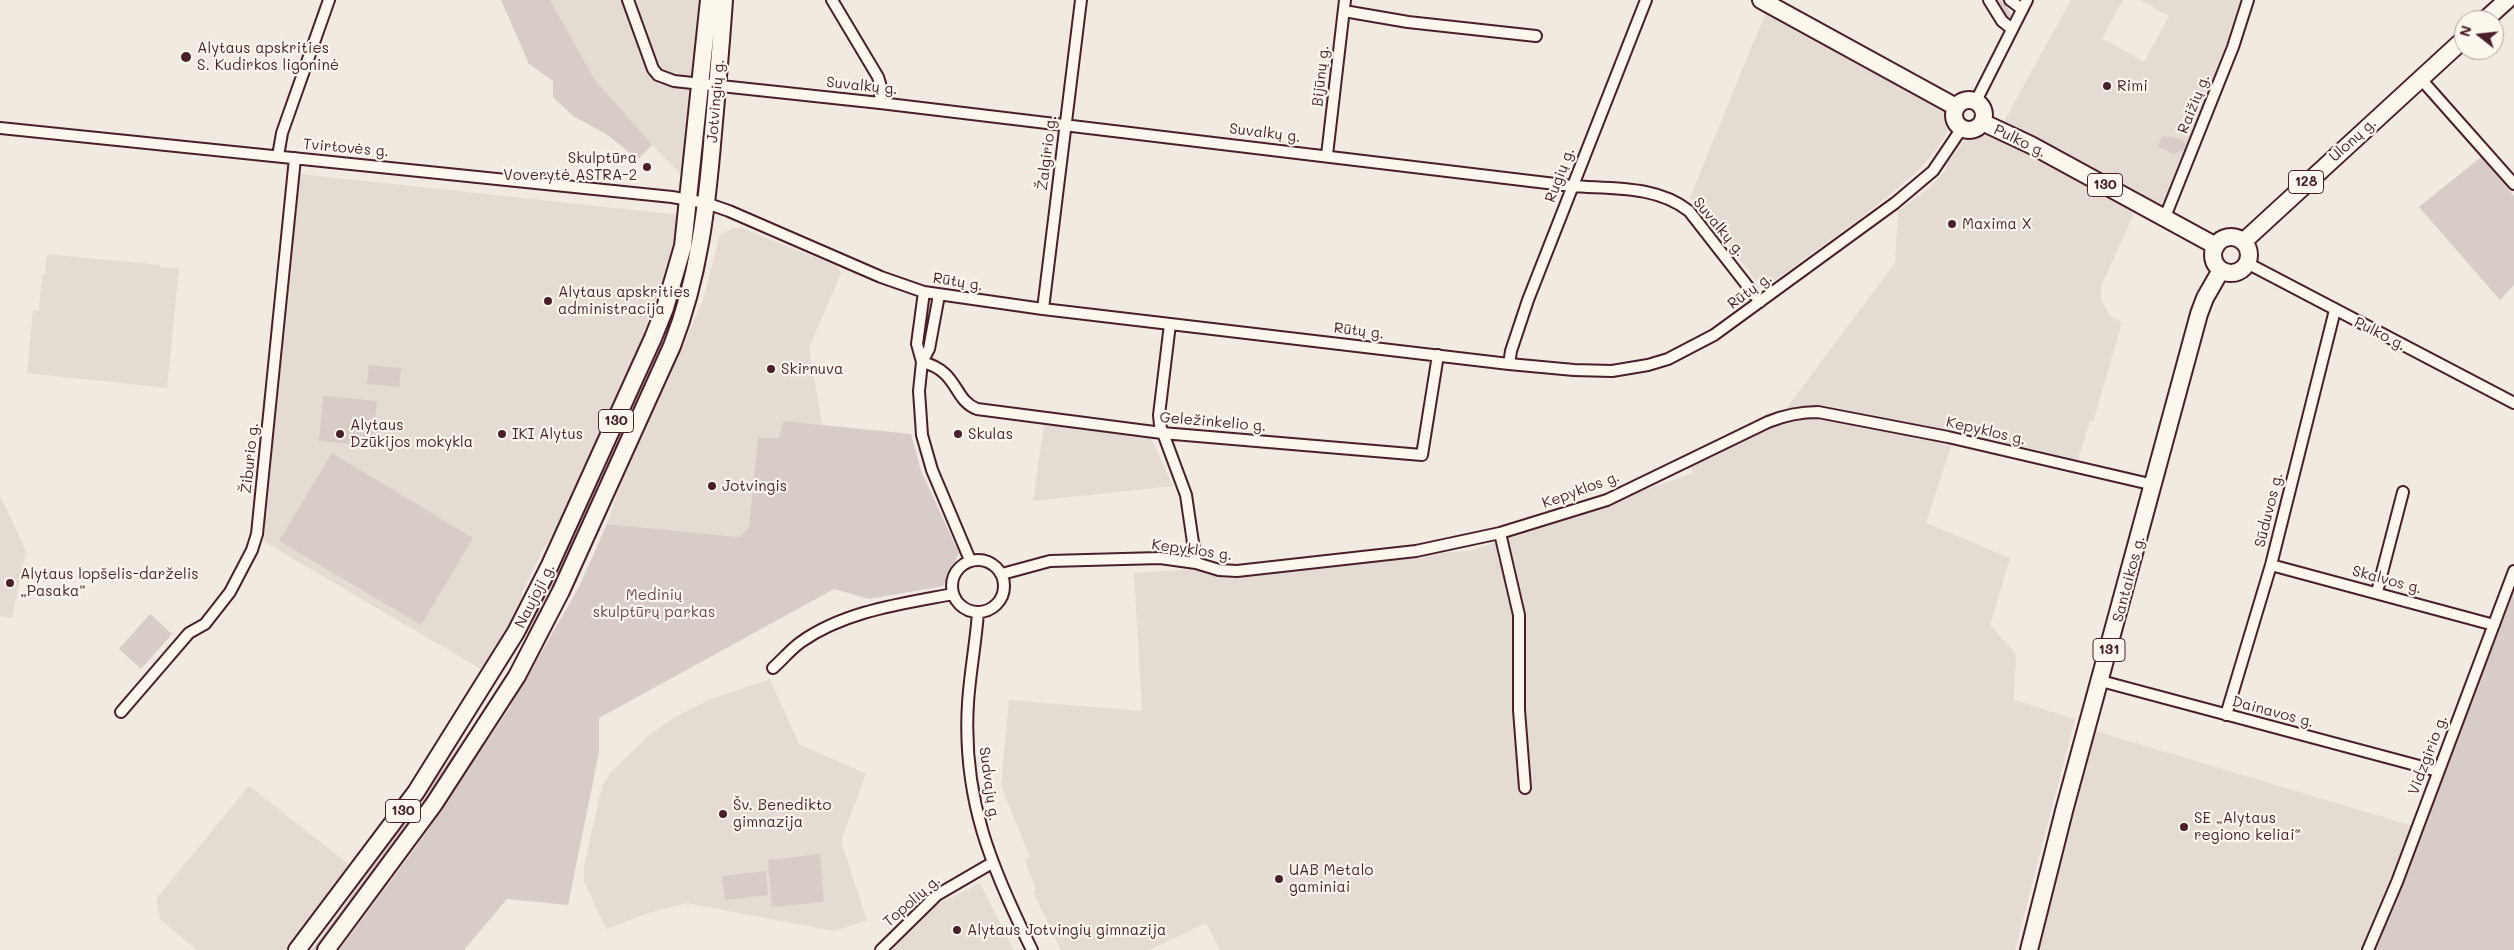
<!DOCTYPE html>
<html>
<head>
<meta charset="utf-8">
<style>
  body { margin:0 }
  #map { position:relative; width:2514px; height:950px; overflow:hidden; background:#f0eae0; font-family:Mali,sans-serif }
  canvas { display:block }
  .north { position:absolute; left:2454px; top:10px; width:50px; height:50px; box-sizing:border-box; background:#fbf7ec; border:1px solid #b4a19f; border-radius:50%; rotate:286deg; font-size:14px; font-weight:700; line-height:20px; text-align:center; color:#4a1f2b }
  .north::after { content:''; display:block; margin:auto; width:18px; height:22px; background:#4a1f2b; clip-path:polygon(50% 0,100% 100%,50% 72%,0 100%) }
</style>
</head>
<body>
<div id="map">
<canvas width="2514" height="950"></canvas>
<div class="north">N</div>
</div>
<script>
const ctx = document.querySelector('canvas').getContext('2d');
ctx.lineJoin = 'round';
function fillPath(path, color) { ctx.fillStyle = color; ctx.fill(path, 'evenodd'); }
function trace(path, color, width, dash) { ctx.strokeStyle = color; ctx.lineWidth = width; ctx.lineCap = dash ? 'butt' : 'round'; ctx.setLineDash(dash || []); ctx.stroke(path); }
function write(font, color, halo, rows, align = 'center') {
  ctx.font = font + ' Mali,sans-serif'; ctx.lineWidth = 4.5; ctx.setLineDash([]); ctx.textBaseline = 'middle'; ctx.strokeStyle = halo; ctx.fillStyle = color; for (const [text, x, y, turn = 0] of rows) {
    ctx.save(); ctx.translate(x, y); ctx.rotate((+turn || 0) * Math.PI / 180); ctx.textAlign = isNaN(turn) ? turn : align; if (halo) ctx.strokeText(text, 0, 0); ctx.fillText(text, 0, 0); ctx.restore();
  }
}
fillPath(new Path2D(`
  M550,0H704L685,178L645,138L595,80Z
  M2071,0H2123L2102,38L2144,62L2169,16L2140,0H2241L2167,211L2004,121Z
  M1766,12L1934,103L1946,112L1949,129L1935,151L1917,172L1866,214L1763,289L1690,197Z
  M1976,133H1987L2135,212L2101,286V299L2110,316L2122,323L2093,422L2090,421L2078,460L1956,431L1926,523L2010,558L1990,625L2016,654L2014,700L2075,719L2015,950H1220L1206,923L1149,950H1061L1033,892L1036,890L1025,860L1030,857L1001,785L1009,700L1142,711L1134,573L1470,551L1693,473L1685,457L1768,413L1786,409L1895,263L1898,211L1930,187L1945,171L1948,162L1966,138Z
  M300,174L680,215L672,262L646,335L563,520L542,551L523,591L514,618L482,670L263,541Z
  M733,228H741L837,266L841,273L809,348L822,425L783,421L779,438L752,504L749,529L739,537L607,524L618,490L703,300L720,235Z
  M47,254L160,265V267L179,269L167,388L27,373L33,310H39L42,274H45Z
  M1044,424L1151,438L1173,486L1033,501Z
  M0,495L26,551L12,618L0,616Z
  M770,679L799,744L866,774L841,841L867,921L833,931L687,903L651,912L606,929L584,882V866L602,786L611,772L648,736L675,717L711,699Z
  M2095,731L2423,829L2376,950H2037Z
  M249,786L351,866L287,950H197L160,919L156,899Z
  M980,883L1014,950H892L928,909Z`), '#e4dbd2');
fillPath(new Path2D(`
  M501,0H550L595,80L652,145L638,159L606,134L573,116L553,97V81L529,64Z
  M1996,0H2003L2011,14L2010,17L2007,18Z
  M2162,136L2182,139L2186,145L2183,150L2173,154L2158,146Z
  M2481,157L2514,196V285L2500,300L2419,207Z
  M686,277C669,339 641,398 614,456C587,516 560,576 529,635L526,633C557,575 583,515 611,455C638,396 665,338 686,277Z
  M369,365L401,368L399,387L367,384Z
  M323,396L377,401L372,446L319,441Z
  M783,421L911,434L921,471L959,553L943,586L869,599L834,589L599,718V752L568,905L507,899L464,950H339L418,844L508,710L579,587L607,524L739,537L749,528L758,438H779Z
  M332,453L473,538L421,625L279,541Z
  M2514,592V950H2376Z
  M150,614L172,634L141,669L119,649Z
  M461,742C425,810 374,871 329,933L315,950H312L424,796Z
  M820,854L824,902L772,907L768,860Z
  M766,871L768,895L725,900L722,876Z`), '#d8ccc6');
const minor = new Path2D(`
  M628,0L653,69L658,75L674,81L880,103L1572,186C1611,189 1656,185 1689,211L1760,302
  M832,0L878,77L881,87L880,103
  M1989,0L2002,21L2012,29
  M2010,0L2022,9
  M1344,11L1408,22L1536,36
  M2420,78L2514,184
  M1976,101L2027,0
  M0,128L672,197L706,203L729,211L881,277L924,292L1043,309L1509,364L1574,370L1612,371L1648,365L1668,359L1714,335L1895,203L1933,171L1962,128
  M1327,155L1345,0
  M278,156L282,133L329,0
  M2165,217L2233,47L2248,0
  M2247,263L2514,403
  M924,292L917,344L922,362L919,391L922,435L932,470L970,560
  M1043,309L1081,0
  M1170,324L1159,415L1160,425L1186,495L1196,563
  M922,362C959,371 953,400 977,409L1162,433L1422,455L1438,355
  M922,362L929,349L939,295
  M1509,364L1511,351L1528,300L1646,0
  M1500,533L1519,615V710L1525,788
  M952 586a26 26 0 1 1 52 0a26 26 0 1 1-52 0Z
  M2271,565L2494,625
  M1002,574L1050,561L1160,558L1196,563L1219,570L1237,571L1416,551L1500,533L1607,500L1768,422C1785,415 1800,412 1818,412L1948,437L2154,485
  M2377,592L2403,492
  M978,612C976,642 970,672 968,703C962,798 991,867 1032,950
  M773,668C782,660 791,649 801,642C845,611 901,604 953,594
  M2101,681L2438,771
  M121,712L189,633L205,624L230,592L252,550L257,534L295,158
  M2226,715L2271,565L2335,310
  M881,950L937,895L992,863
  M2368,950L2397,882L2514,571`);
const primary = new Path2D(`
  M1761,0L1956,107
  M2485,20L2507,0
  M1954 115a15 15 0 1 1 30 0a15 15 0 1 1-30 0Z
  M1982,122L2031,145L2216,246
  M2213 255a18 18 0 1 1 36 0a18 18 0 1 1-36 0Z
  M2243,242L2464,39
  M297,950L416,792L516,632L550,565L653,338L665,308L683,246L709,0
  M326,950L434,804L517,676L561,591L672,346C699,277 707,206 713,133C717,89 721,44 724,0
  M2029,950L2064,811L2199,314L2205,298L2221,270`);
trace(minor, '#4a1f2b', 14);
trace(primary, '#4a1f2b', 20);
trace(minor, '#fbf7ec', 10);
trace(primary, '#fbf7ec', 16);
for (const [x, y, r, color] of [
  [186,57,6,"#4a1f2b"],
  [2107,86,5,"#4a1f2b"],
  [647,167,5,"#4a1f2b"],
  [1952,224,5,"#4a1f2b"],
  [548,301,5,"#4a1f2b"],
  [771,369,5,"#4a1f2b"],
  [340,434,5,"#4a1f2b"],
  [502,434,5,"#4a1f2b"],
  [958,434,5,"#4a1f2b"],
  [712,486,5,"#4a1f2b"],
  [10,583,5,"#4a1f2b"],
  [723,814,5,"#4a1f2b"],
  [2184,827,5,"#4a1f2b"],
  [1279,879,5,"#4a1f2b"],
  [957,930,5,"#4a1f2b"]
]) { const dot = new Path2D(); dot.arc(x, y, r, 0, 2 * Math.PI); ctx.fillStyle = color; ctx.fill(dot); trace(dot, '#fbf7ec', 2); }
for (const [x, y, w] of [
  [2306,182,35],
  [2105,185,35],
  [616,421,35],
  [2109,650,32],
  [403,811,35]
]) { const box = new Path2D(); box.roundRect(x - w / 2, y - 11.5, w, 23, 4); ctx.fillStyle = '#fbf7ec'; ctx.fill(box); trace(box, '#4a1f2b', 1); }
write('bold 14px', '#4a1f2b', null, [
  ["128",2306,182],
  ["130",2105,185],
  ["130",616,421],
  ["131",2109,650],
  ["130",403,811]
]);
write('15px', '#4a1f2b', '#fbf7ec', [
  ["Alytaus apskrities",197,48],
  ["S. Kudirkos ligoninė",197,65],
  ["Rimi",2117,86],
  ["Skulptūra",637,158,"right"],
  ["Voverytė ASTRA-2",637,175,"right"],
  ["Maxima X",1962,224],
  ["Alytaus apskrities",558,292],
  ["administracija",558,309],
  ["Skirnuva",781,369],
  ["Alytaus",350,425],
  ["Dzūkijos mokykla",350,442],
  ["IKI Alytus",512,434],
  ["Skulas",968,434],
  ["Jotvingis",722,486],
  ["Alytaus lopšelis-darželis",20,574],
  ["„Pasaka“",20,591],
  ["Šv. Benedikto",733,805],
  ["gimnazija",733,822],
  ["SE „Alytaus",2194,818],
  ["regiono keliai“",2194,835],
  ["UAB Metalo",1289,870],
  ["gaminiai",1289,887],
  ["Alytaus Jotvingių gimnazija",967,930]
], 'left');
write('15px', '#4a1f2b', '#fbf7ec', [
  ["Bijūnų g.",1321,76,-84],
  ["Suvalkų g.",862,86,6],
  ["Jotvingių g.",716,101,-85],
  ["Raižių g.",2194,104,-68],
  ["Suvalkų g.",1265,133,7],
  ["Ulonų g.",2353,140,-42],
  ["Pulko g.",2020,141,26],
  ["Tvirtovės g.",346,148,5],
  ["Žalgirio g.",1047,153,-83],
  ["Rugių g.",1560,175,-69],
  ["Suvalkų g.",1719,227,50],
  ["Rūtų g.",958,282,9],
  ["Rūtų g.",1750,291,-36],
  ["Rūtų g.",1359,331,7],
  ["Pulko g.",2380,334,27],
  ["Geležinkelio g.",1213,422,5],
  ["Kepyklos g.",1986,431,13],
  ["Žiburio g.",250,458,-84],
  ["Kepyklos g.",1581,490,-20],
  ["Sūduvos g.",2269,510,-76],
  ["Kepyklos g.",1192,550,8],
  ["Santaikos g.",2129,579,-75],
  ["Skalvos g.",2387,580,15],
  ["Naujoji g.",535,596,-63],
  ["Dainavos g.",2273,712,15],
  ["Vidzgirio g.",2428,755,-69],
  ["Sudvajų g.",989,784,82],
  ["Topolių g.",912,901,-41]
]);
write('15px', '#6e4a52', '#fbf7ec', [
  ["Medinių",654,595],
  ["skulptūrų parkas",654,612]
]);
</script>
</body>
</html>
